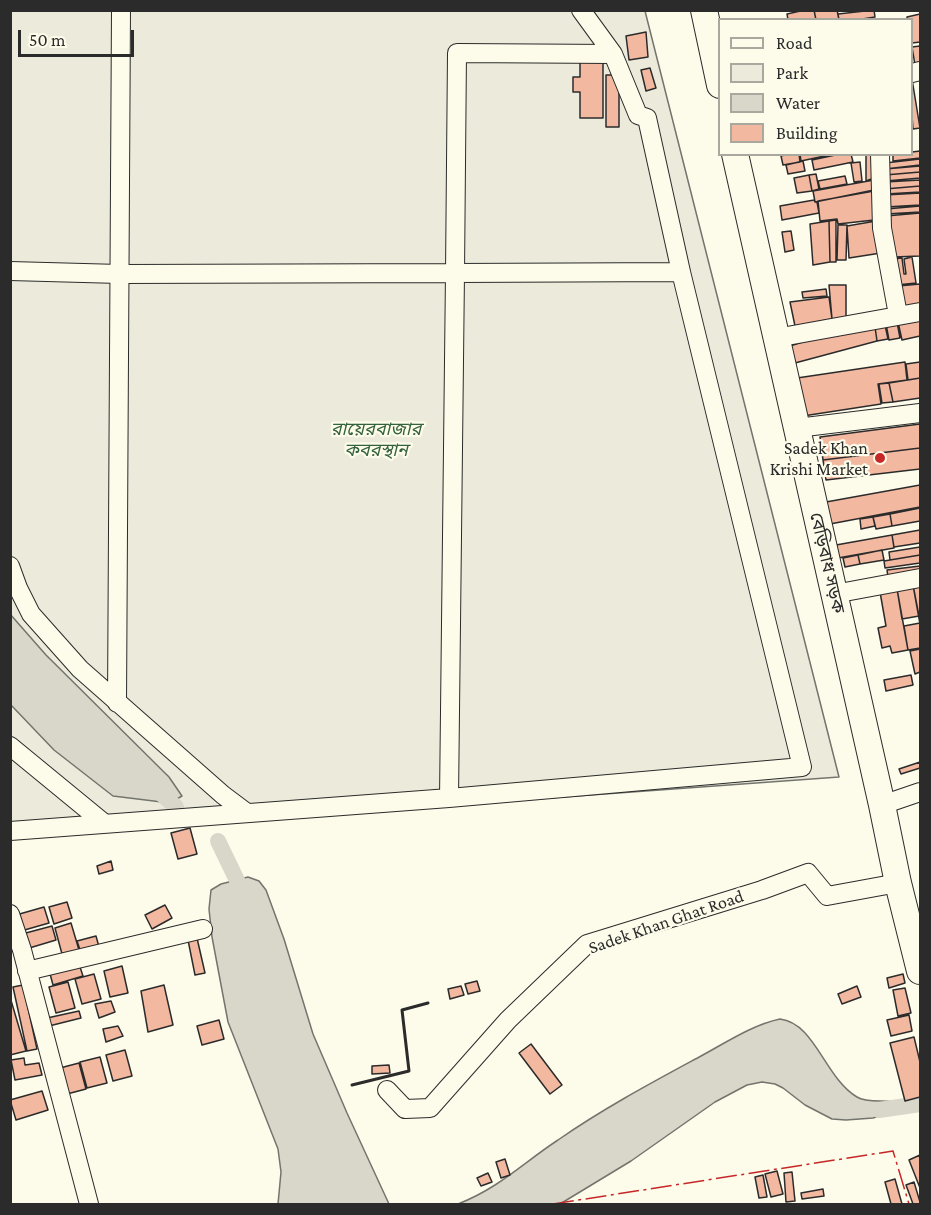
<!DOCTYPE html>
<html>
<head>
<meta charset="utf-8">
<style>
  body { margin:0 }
  #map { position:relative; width:931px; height:1215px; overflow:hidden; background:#fdfbea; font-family:"Crimson Pro",serif }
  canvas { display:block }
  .frame { position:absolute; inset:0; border:12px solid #2b2b2b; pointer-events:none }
  .legend { position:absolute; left:718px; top:18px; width:195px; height:138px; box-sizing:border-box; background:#fdfbea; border:2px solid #a9a89e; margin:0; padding:8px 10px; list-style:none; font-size:18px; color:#2b2b2b }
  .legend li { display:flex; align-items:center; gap:12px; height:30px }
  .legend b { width:30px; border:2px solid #a9a89e }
  .scale { position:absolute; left:18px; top:30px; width:116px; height:27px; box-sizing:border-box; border:3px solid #2b2b2b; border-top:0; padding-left:8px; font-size:18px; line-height:21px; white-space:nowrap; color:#2b2b2b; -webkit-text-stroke:4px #fdfbea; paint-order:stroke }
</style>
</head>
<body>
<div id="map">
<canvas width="931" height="1215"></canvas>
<div class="frame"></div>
<ul class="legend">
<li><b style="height:8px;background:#fdfbea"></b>Road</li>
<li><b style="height:16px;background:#ecebdb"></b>Park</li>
<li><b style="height:16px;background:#d8d7c9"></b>Water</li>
<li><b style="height:16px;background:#f2b8a0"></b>Building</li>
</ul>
<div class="scale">50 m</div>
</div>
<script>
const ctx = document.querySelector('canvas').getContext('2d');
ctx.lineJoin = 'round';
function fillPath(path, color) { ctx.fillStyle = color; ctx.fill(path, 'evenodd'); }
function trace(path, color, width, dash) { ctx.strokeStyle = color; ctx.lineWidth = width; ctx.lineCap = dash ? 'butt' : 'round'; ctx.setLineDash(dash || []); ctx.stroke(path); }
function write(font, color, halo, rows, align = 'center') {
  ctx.font = font + ' "Crimson Pro","Noto Sans Bengali",serif'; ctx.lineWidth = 4.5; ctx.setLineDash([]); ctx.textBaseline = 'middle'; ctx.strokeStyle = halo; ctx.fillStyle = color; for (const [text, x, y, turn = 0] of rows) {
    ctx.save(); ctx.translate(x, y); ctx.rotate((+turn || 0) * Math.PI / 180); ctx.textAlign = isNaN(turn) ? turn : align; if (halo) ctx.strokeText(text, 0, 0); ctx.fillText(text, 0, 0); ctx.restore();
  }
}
const green = new Path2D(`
  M11,11H645L839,777L11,837Z`);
fillPath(green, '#ecebdb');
trace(green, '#74746e', 1.5);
const water = new Path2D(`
  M10,614L46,655L169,777L182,796L170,803L113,796L54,750L11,705Z
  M248,877L259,881L266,890L284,939L313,1034L347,1113L389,1204H278L281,1172L278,1149L228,1022L212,937L209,909L211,890L221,884Z
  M780,1019C815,1023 825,1078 857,1097C870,1105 893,1097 901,1106L900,1109L873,1118L846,1120L832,1119L805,1105L783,1088L775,1084L762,1082L747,1085L715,1102L631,1161L560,1204H458C499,1188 523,1163 558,1140C604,1108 653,1082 701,1056C727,1042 752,1025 780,1019Z`);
fillPath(water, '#d8d7c9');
trace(water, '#74746e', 1.5);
trace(new Path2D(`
  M155,788L176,807
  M218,841L246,899
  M879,1110L920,1104`), '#d8d7c9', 16);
const building = new Path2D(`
  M805,10H814L816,20H788L787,14Z
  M814,10H837L839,20H816Z
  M874,10L875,17L856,20H839L838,14Z
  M920,14V42L912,43V20H907V17Z
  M646,32L648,57L629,60L626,36Z
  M920,46V64L915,65L912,47Z
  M580,62H603V118H580V92H573V77H580Z
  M650,68L656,88L646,91L641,70Z
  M606,75H619V127H606Z
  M912,79L920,128L913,129L912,116Z
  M920,151V158L893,161V154H912V152Z
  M788,154H799L800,162L783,165L781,156Z
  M800,154H834L801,161Z
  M840,154H851L853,162L814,170L812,160Z
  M866,154H874V178L866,181Z
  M920,159V165L885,169V163Z
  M803,161L805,171L788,174L786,165Z
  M860,162L862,181L854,182L851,163Z
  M920,166V172L885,175V169Z
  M920,172V178L886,181L885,175Z
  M816,174L819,189L812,191L809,175Z
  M809,175L812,191L797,193L794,178Z
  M845,176L847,184L820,189L818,181Z
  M874,180V190L815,202L813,191Z
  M920,180V186L885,189V182Z
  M920,186V192L886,194L885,189Z
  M874,191V220L838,224L837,219L820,221L818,201Z
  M920,193V205L886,207L885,195Z
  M814,200L815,202H817L819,213L782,220L780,206Z
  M920,206V212L886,214V209Z
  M920,213V256L894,257L886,216Z
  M836,220V262H830L829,221Z
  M829,221L830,262L813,265L810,224Z
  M876,221L881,253L849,258L847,226Z
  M838,225H847L846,260H837Z
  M791,231L794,250L785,252L782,232Z
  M912,257L916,283L897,285L893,259L902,258L904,274H906L904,259Z
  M920,284V306L902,309L898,286Z
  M829,285H846V319H832Z
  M826,289L827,296L803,298L802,292Z
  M829,297L832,319L795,326L790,302Z
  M920,317V336L902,340L898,322Z
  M897,322L900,338L889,340L886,324Z
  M885,325L888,339L877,341L875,327Z
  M875,327L877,341L795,363L790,346L828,334Z
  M905,362L907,380L878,384L881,404L803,416L797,378Z
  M920,362V378L908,380L906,364Z
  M920,378V398L893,402L889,383Z
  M889,383L893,402L882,403L879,384Z
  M920,424V448L823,460L820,437Z
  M920,448V469L826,480L823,460Z
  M920,485V507L830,524L826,502Z
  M920,508V521L892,526L890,514Z
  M890,514L892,526L876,529L873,517Z
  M873,517L875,526L861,529L860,519Z
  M920,530V543L894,547L892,535Z
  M892,535L894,548L838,558L836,545Z
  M920,547V555L890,560L889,552Z
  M882,550L884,560L860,564L858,555Z
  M858,555L860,564L845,567L843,558Z
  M920,555V563L885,568L884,561Z
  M920,566V573L888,577L887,570Z
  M920,584V624L913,585Z
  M913,585L919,616L902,619L897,589Z
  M897,589L908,650L892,653L890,646L882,648L878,628L886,626L880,592Z
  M920,623V648L908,650L904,626Z
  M920,649V672L915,674L910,651Z
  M911,675L913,685L886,691L884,680Z
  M920,762V768L901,774L899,769Z
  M190,828L197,854L178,859L171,833Z
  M111,861L113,870L99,874L97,866Z
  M67,902L72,918L54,924L49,907Z
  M165,905L172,918L152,929L145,915Z
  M44,907L49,923L21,931L16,915Z
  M71,923L79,950L62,954L55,928Z
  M52,926L56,940L26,949L22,934Z
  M96,936L99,947L81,953L77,941Z
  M197,938L205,973L195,975L188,940Z
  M78,961L83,976L53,985L49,970Z
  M122,966L128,993L110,997L104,971Z
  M94,974L101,999L82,1004L75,979Z
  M903,974L905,983L889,988L887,978Z
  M477,981L480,991L468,994L465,984Z
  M68,982L75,1008L56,1013L49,987Z
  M23,985L37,1049L27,1051L13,987Z
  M164,985L173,1025L148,1032L141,991Z
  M461,986L464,995L450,999L448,989Z
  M857,986L861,997L842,1004L838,994Z
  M905,988L911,1013L898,1016L893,990Z
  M10,997L26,1051L10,1055Z
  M111,1001L115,1012L99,1018L95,1004Z
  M79,1011L81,1018L49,1026L47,1018Z
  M909,1015L912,1031L891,1036L887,1020Z
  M219,1020L224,1039L202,1045L197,1026Z
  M118,1026L123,1036L106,1042L103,1029Z
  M914,1037L920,1062V1097L905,1101L890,1043Z
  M531,1044L562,1085L550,1094L519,1053Z
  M125,1050L132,1076L113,1081L106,1055Z
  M100,1057L107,1083L87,1088L80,1062Z
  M24,1058L25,1065L39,1063L42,1075L15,1080L11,1060Z
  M79,1063L86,1089L67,1094L60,1068Z
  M389,1065L390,1073L372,1074V1066Z
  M42,1091L48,1110L16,1120L10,1100Z
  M920,1155V1188L909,1160Z
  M505,1159L510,1175L501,1178L496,1162Z
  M777,1171L783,1194L771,1197L765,1174Z
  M792,1172L795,1201L786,1202L784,1173Z
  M488,1173L492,1182L481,1186L477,1178Z
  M763,1175L767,1197L759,1198L755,1177Z
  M895,1179L902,1204H891L885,1182Z
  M914,1182L920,1202V1204H913L906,1185Z
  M823,1189L824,1196L802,1199L801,1193Z`);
fillPath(building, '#f2b8a0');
trace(building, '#2b2b2b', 1.5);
const minor = new Path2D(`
  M613,54L638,115L647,118L681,272
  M912,73L920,71
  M880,154L882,228L898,315
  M10,271L120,274L455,273L457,53L613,54L581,10
  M776,338L920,312
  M797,428L920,413
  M10,566L18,588L31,614L80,669L223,795L247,813
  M834,594L920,578
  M117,703L121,10
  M10,746L105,824
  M882,805L920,792
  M10,831L449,798L802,767L681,272L455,273L449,798
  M10,914L22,950L89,1204
  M27,971L203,929
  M387,1090L405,1109L430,1108L508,1020L587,944L762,890L808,873L827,896L898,883`);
const highway = new Path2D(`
  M704,10L720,85
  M735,154L882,805L898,883L920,971`);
trace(minor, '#2b2b2b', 20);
trace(highway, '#2b2b2b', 28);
trace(minor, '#fdfbea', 18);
trace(highway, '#fdfbea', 26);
trace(new Path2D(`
  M352,1085L409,1071L402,1010L428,1003`), '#2b2b2b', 3);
trace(new Path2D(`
  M553,1204L893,1151L909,1204`), '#c62828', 1.5, [21, 4.5, 3, 4.5]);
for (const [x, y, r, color] of [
  [880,458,6,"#c62828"]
]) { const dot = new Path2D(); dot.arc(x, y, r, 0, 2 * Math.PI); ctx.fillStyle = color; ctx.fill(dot); trace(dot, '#fdfbea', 2); }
write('italic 18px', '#34623c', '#fdfbea', [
  ["রায়েরবাজার",376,429],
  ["কবরস্থান",376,450]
]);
write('18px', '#2b2b2b', '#fdfbea', [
  ["Sadek Khan",868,448],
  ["Krishi Market",868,469]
], 'right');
write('18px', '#2b2b2b', '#fdfbea', [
  ["বেড়িবাধ সড়ক",827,563,77],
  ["Sadek Khan Ghat Road",666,922,-19]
]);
</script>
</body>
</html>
